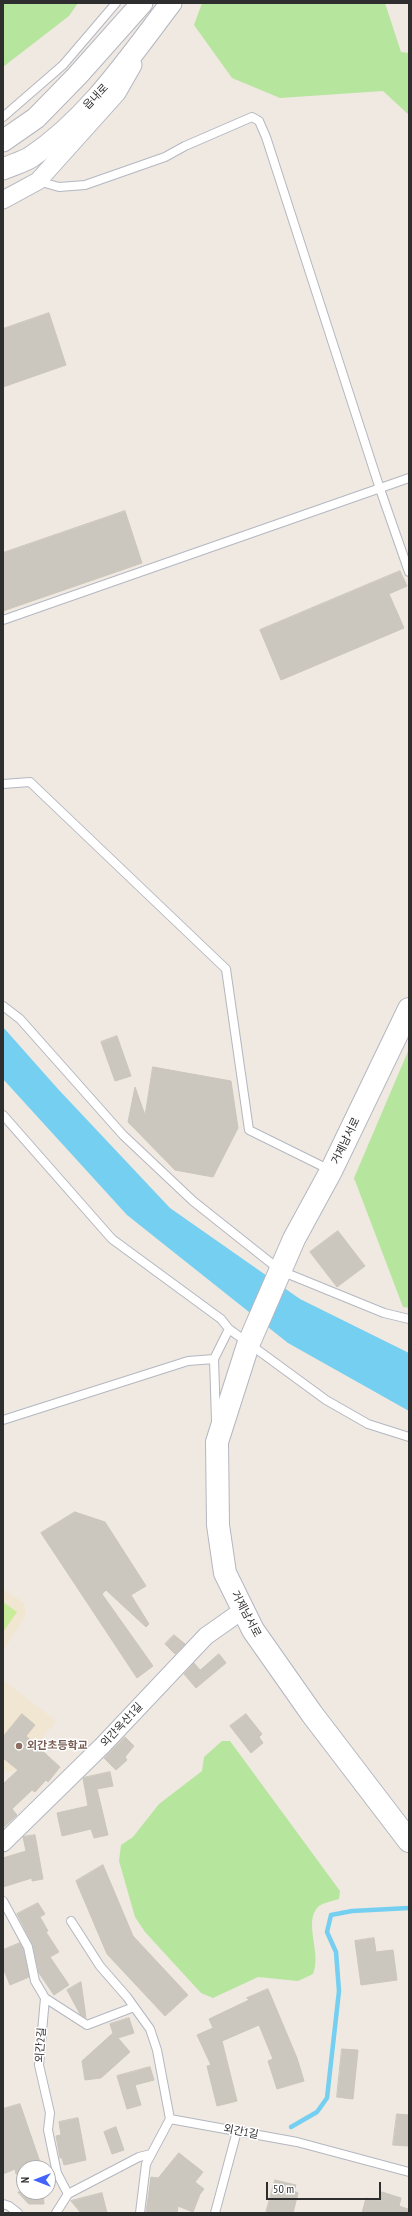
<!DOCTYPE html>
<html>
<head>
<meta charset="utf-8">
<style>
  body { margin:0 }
  #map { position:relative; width:412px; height:2216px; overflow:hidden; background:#efe9e1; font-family:"PT Sans Narrow",sans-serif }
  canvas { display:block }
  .frame { position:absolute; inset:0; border:4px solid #2e2e2e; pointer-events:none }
  .north { position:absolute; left:16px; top:2160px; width:40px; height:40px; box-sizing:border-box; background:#fff; border:1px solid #ababab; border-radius:50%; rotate:270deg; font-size:11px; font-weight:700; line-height:16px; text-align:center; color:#2e2e2e }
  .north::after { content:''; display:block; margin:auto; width:14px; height:18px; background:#4264fb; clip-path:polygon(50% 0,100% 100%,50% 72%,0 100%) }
  .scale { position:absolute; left:266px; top:2182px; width:115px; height:18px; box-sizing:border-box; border:2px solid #2e2e2e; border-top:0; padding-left:5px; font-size:12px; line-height:14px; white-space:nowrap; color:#2e2e2e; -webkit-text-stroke:3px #fff; paint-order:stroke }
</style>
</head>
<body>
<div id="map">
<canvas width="412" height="2216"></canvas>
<div class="frame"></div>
<div class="north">N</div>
<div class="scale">50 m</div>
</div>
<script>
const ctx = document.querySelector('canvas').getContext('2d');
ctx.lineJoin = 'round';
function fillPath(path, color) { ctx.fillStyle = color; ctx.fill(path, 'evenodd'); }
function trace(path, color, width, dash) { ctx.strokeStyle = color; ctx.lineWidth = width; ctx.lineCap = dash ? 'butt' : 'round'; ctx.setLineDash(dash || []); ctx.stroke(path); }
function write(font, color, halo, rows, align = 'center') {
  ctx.font = font + ' "PT Sans Narrow","Noto Sans KR",sans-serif'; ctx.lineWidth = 3; ctx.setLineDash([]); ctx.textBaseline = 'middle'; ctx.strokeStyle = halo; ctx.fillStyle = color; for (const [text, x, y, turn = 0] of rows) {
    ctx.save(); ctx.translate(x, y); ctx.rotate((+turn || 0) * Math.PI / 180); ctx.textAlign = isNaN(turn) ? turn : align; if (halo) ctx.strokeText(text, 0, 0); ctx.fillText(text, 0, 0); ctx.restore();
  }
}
fillPath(new Path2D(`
  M3,1589L24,1603L26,1615L3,1651Z
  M3,1680L56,1721L14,1772L3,1771Z`), '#f0e6d1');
fillPath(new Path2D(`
  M3,3H78L69,16L3,67Z
  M202,3H385L401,52L409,53V115L383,91L280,98L232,78L194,25Z
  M409,1049V1308L403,1307L354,1178Z
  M222,1741H230L340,1891L339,1899C333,1901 322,1903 318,1907C303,1922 322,1953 313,1974L298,1981L258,1977L213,1998L201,1993L145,1932L135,1917L119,1861L121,1845L133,1837L159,1804L202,1771L204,1757Z`), '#b6e59e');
fillPath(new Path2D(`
  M3,1602L17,1612L3,1632Z`), '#c9ec9a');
fillPath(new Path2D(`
  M3,1027L58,1089L170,1208L300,1299L409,1353V1411L288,1343L127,1215L3,1079Z`), '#75cff0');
trace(new Path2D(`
  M291,2127L317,2112L327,2098L339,1991L336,1952L327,1932L331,1915L352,1911L409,1908`), '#75cff0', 4.5);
const building = new Path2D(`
  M49,313L66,365L3,387V329Z
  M125,511L142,563L3,611V553Z
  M400,571L407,586L389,594L404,628L281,680L260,630Z
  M117,1036L131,1076L115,1081L101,1042Z
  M153,1067L231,1081L238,1128L213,1177L175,1170L128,1122L135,1087L145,1115Z
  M338,1231L365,1266L337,1287L310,1252Z
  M75,1512L105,1522L146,1586L131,1595L149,1624L146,1627L106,1590L102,1594L153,1666L137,1678L41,1533Z
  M174,1635L185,1644L175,1654L165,1644Z
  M219,1654L226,1663L196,1688L184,1674L194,1663L200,1670Z
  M22,1714L35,1725L26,1736L60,1767L48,1782L46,1780L35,1792L32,1790L12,1809L17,1815L3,1828V1784L18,1770L3,1758V1737Z
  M246,1714L262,1734L259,1737L263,1743L251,1753L230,1726Z
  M125,1737L134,1746L125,1757L127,1760L116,1770L104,1758Z
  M110,1772L113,1786L97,1789L108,1835L94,1838L91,1829L62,1836L57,1813L88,1806L83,1778Z
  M35,1835L43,1879L32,1881V1878L3,1887V1858L26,1851L23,1837Z
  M103,1865L133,1936L188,1995L165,2016L107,1954L76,1881Z
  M38,1903L45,1914L40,1917L48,1931L46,1932L59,1952L50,1957L69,1985L54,1995L39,1973L33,1945L17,1914Z
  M374,1938L376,1952L393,1950L397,1980L361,1985L355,1941Z
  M20,1943L23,1949L29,1977L10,1985L3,1968V1950Z
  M81,1982L86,2018L80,2014L67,1990Z
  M268,1989L297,2058L304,2081L277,2089L268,2061L273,2059L259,2025L222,2041L237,2101L217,2106L207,2066L211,2065L197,2035L213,2028L209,2019L249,2000L247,1998Z
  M129,2018L134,2033L118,2038L130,2052L101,2078L85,2080L82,2061L113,2033L110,2024Z
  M342,2049L358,2050L353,2099L337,2097Z
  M150,2067L154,2080L135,2085L141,2105L127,2109L117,2076Z
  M20,2104L41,2165L24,2168V2171L16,2174L15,2169L3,2174V2109Z
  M397,2114L409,2115V2146L393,2145Z
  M78,2118L86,2160L64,2165L62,2158H60L56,2136L61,2135L59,2122Z
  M116,2127L124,2150L112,2154L104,2132Z
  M179,2153L203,2172L195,2182L204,2189L200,2194L193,2212L178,2206L177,2213H146L151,2177L158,2178Z
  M275,2180L296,2185L294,2191L298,2193L293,2213H266Z
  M18,2192H43L44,2204H29Z
  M382,2192L401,2198L399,2206L408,2209L407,2213H362L366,2198L379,2201Z
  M102,2193L107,2213H81L71,2201Z`);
fillPath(building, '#cbc7bf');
trace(building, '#cbc5ba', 1);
const service = new Path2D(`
  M3,117L63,65L116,3
  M38,181L59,187L85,185L165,157L185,146L252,117L259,121L266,137L380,489L409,572
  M3,620L409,478
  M3,784L30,782L226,969L249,1130L330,1170
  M3,1006L20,1019L123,1135L193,1201L281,1271L384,1313L409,1319
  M3,1115L112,1239L221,1319L229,1329
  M214,1359L216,1420
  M3,1420L188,1361L214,1359L229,1329L326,1400L368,1424L409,1437
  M3,1901L28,1947L35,1981L45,1998L39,2065L50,2113L48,2130L57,2173L68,2194L56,2213
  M71,1921L100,1966L127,1997L150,2029L157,2050L170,2119
  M45,1998L87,2025L134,2007
  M68,2194L139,2157L151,2154
  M3,2204L9,2206L18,2213
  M140,2213L146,2164L170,2119L297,2142L409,2172
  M215,2213L237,2131`);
const minor = new Path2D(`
  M3,200L38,181L117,93L133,65
  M3,1843L103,1745L206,1636L243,1610`);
const tertiary = new Path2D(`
  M3,141L36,118L77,76L142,3
  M3,169C12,165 23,162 31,157C89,118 129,58 171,3`);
const secondary = new Path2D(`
  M409,1009L331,1171L294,1239L248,1345L217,1442L218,1525L225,1573L253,1630L312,1714L409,1841`);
trace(service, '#b4b7c1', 10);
trace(minor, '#b4b7c1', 19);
trace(tertiary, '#b4b7c1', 23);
trace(secondary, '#b4b7c1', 24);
trace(service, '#fff', 8);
trace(minor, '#fff', 17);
trace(tertiary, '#fff', 21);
trace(secondary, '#fff', 22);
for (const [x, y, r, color] of [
  [19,1746,4,"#8d6e63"]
]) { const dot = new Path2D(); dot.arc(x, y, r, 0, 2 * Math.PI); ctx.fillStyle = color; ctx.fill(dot); trace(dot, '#fff', 1.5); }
write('11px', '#2e2e2e', '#fff', [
  ["읍내로",96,97,-46],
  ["거제남서로",346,1141,-64],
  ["거제남서로",246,1614,62],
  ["외간옥산1길",122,1725,-47],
  ["외간2길",41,2045,-86],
  ["외간1길",241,2132,11]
]);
write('bold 11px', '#785e54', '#fff', [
  ["외간초등학교",27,1746]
], 'left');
</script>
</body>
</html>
